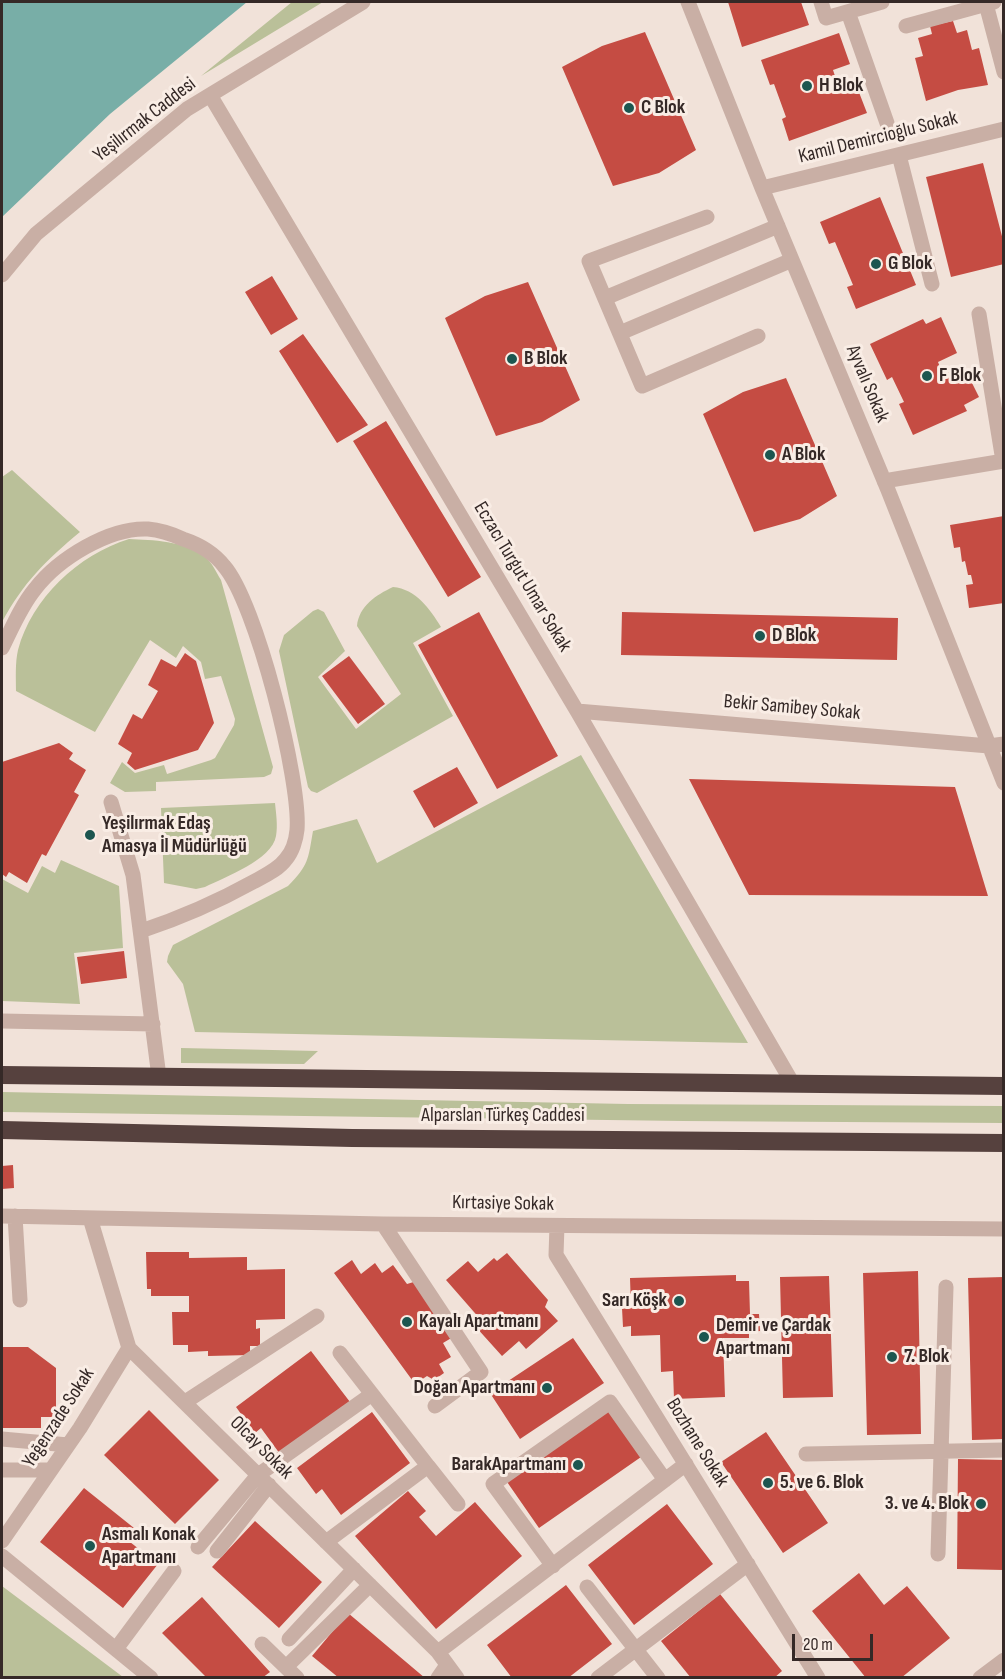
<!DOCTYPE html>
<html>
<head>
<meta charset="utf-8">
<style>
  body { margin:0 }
  #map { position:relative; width:1005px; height:1679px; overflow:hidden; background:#f1e2d9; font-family:"Sofia Sans Condensed",sans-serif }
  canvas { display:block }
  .frame { position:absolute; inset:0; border:3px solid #352927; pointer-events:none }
  .scale { position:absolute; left:792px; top:1634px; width:81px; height:27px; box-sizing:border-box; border:3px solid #352927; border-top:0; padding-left:8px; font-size:18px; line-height:21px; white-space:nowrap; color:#352927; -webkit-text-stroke:4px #f9ede5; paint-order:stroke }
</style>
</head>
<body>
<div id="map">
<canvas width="1005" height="1679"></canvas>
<div class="frame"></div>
<div class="scale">20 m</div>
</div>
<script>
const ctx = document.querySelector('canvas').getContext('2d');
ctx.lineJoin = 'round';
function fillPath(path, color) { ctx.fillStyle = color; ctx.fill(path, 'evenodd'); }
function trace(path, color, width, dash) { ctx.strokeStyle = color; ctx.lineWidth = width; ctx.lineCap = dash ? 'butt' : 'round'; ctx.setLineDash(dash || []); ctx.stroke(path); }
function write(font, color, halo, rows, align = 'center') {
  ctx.font = font + ' "Sofia Sans Condensed",sans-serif'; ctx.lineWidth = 6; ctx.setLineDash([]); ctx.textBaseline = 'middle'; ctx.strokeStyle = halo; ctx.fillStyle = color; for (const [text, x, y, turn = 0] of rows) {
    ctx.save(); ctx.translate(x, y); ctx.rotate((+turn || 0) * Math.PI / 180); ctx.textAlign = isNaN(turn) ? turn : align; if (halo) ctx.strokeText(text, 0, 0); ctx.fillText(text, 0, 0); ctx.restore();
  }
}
fillPath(new Path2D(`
  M292,2H323L201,76Z
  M12,470L80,532C45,561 24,582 2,622V477Z
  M129,539C152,540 185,541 204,556C212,562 216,572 221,580L273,767L271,774L264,777L156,782V791L125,792L110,783L122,762L135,773L164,765L167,774L211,760L215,758L234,725L235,719L221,676L205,679L201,662L183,646L176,658L150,640L95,732L16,691C16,678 15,663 18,650C32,598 78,555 129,539Z
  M393,587C416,589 430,609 441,627L413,643L453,716L317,793L311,791L308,787L279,651L284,635L313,611L318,609L324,612L345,651L318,677L356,729L401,694L357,626C359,606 376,595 393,587Z
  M581,755L748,1043L195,1032L183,984L167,962L168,956L173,945L288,886C309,865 308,859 313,831L357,819L377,863Z
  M275,803C276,813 278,826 276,836C272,860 225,877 205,887L196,889L164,883L161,808Z
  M61,860L119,886L123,948L74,953L80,1004L2,1001V879L28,893L42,866L55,873Z
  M181,1048L318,1051L304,1064L181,1063Z
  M2,1092L628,1104L1003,1106L1004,1123L683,1121L2,1112Z
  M2,1586L123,1677H2Z`), '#bac099');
fillPath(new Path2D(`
  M2,2H247L110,114L2,217Z`), '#78aea7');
fillPath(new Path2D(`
  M728,2H801L809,25L742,47Z
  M953,21L957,33L967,30L972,50L979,48L988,85L958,90L926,101L915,58L923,56L918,38L932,34L930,26Z
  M645,32L696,150L659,173L613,186L562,67L602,46Z
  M839,33L850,64L833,70L839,88L855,82L867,113L789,141L782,119L786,117L774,84L770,85L761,60Z
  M983,163L1004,244V264L951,277L926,177Z
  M880,197L916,285L856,309L847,287L853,285L835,242L829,244L820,222Z
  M272,276L298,319L271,335L245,292Z
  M528,282L580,400L542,422L496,436L445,318L485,296Z
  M941,317L957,353L938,362L943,375L963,365L979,397L964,405L967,411L913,435L899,404L904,402L892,377L887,380L870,344L923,319L926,324Z
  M303,334L368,425L337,443L279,351Z
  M786,378L837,496L800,519L754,532L703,414L743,392Z
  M386,421L481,577L448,597L353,441Z
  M1004,516V603L969,608L966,585L973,584L971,575H968L965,561L962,562L960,547L954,548L950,525Z
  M479,612L558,756L497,789L418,645Z
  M622,612L898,618L897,660L621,655Z
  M185,653L196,661L214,723L198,750L135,770L127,763L132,753L118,744L133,714L142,719L158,691L148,685L161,659L176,667Z
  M349,656L385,704L358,724L322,676Z
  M59,743L73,753L69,759L86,770L74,792L79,795L46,856L42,854L27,883L9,872L6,877L2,874V762Z
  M457,767L478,803L434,828L413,791Z
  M689,779L955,787L988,896L749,895Z
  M124,951L127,978L81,984L77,957Z
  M13,1165L14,1188L2,1189V1166Z
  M146,1252H189V1258L247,1257V1270L285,1269V1319L256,1320V1329L260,1328V1346H250V1355L208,1356V1351L188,1352V1345H173L172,1312H189V1296H151V1289H147Z
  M507,1253L548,1300L545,1307L558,1321L526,1349L519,1341L502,1356L475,1326L481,1320L446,1280L468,1261L478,1272L494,1258L497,1261Z
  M352,1260L361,1274L375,1263L382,1273L393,1265L407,1284L417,1281L453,1337L443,1343L451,1357L439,1364L444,1373L434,1380L427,1376L415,1384L334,1273Z
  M918,1271L921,1434L867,1435L863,1273Z
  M736,1275V1281H749L750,1314H759L760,1331L749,1332V1338H723L725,1397L674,1399L673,1371L661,1372L660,1335L631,1336V1326L623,1327L622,1308H631L630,1278Z
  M829,1276L833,1397L783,1398L780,1277Z
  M1004,1277V1439L972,1440L968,1278Z
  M573,1338L604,1383L520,1439L490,1393Z
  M2,1347H28L56,1368V1417H41V1428H2Z
  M311,1351L350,1402L280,1454L261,1428L255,1433L236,1407Z
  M607,1408L641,1457L539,1528L505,1479Z
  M149,1410L219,1480L175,1524L104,1455Z
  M372,1412L410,1463L341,1515L322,1489L316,1494L297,1468Z
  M766,1432L828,1523L783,1553L721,1462Z
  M958,1459L1004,1460V1570L957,1569Z
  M84,1488L139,1532L130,1542L158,1564L123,1608L40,1542Z
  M408,1491L426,1511L419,1517L436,1536L475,1502L522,1556L436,1629L355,1536Z
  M667,1504L713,1564L634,1625L588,1565Z
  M255,1521L322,1582L279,1628L212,1567Z
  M859,1573L884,1605L907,1586L950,1638L901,1678H866L812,1611Z
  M566,1585L612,1644L568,1678H512L487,1645Z
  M720,1594L782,1671L774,1678H691L661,1641Z
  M202,1597L270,1672L262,1678H207L162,1633Z
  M348,1613L425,1678H339L312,1656Z`), '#c54c43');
trace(new Path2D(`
  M688,2L762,188L888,490L1004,783
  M821,2L826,18L882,2
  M986,4L1004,72
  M848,12L887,123
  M906,26L994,2
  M210,95L577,711L793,1084
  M899,155L932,284
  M762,188L1004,129
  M707,217L589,261L642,386L758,336
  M2,275L36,234L187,109L363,2
  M605,298L778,226
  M979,314L1003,461
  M620,333L792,260
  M884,481L1004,461
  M2,648C12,628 21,606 35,589C58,559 109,527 148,529C160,530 172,534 183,539C198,544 214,553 224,566C256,602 301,781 297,830C296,840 292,852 286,859C278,870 264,876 253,882C217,902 180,918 141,931
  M577,711L989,746L1004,744
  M111,802L133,875L159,1077
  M2,1021L153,1024
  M2,1216L383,1224L1004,1229
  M15,1216L20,1300
  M90,1218L129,1348L438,1652L457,1678
  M383,1224L481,1372L435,1406
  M557,1226L556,1255L818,1678
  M185,1402L317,1316
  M2,1439L68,1445
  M806,1454L1004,1450
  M428,1466L458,1504
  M2,1470H51
  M2,1541L80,1428L129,1348
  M326,1542L428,1466L340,1353
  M198,1547L258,1475L372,1394
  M217,1551L269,1485
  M938,1554L946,1287
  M2,1556L151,1678
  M553,1566L493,1484L610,1402L665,1480
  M587,1587L658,1678
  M289,1639L354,1569
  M262,1644L297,1678
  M116,1649L174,1571
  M438,1652L686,1464
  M286,1667L370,1585
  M438,1678L447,1665
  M598,1678L748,1564
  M980,1678L1004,1660`), '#c9afa5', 15);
trace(new Path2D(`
  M2,1075L1004,1086
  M2,1130L352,1138L1004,1143`), '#56413e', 18);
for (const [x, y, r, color] of [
  [807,86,6,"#1c5650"],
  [629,108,6,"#1c5650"],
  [876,264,6,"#1c5650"],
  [512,359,6,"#1c5650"],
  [927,376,6,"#1c5650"],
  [770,455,6,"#1c5650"],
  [760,636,6,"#1c5650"],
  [90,835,6,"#1c5650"],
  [679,1301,6,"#1c5650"],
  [407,1322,6,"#1c5650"],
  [704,1337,6,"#1c5650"],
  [892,1357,6,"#1c5650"],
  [547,1388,6,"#1c5650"],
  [578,1465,6,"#1c5650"],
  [768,1483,6,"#1c5650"],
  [981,1504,6,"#1c5650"],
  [90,1546,6,"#1c5650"]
]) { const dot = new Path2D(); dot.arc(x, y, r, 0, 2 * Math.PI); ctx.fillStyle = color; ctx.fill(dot); trace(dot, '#f9ede5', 2); }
write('bold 20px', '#352927', '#f9ede5', [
  ["H Blok",819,86],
  ["C Blok",641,108],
  ["G Blok",888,264],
  ["B Blok",524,359],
  ["F Blok",939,376],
  ["A Blok",782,455],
  ["D Blok",772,636],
  ["Yeşilırmak Edaş",102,824],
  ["Amasya İl Müdürlüğü",102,847],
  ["Sarı Köşk",667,1301,"right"],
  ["Kayalı Apartmanı",419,1322],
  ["Demir ve Çardak",716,1326],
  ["Apartmanı",716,1349],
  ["7. Blok",904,1357],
  ["Doğan Apartmanı",535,1388,"right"],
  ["BarakApartmanı",566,1465,"right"],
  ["5. ve 6. Blok",780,1483],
  ["3. ve 4. Blok",969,1504,"right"],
  ["Asmalı Konak",102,1535],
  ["Apartmanı",102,1558]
], 'left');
write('20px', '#352927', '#f9ede5', [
  ["Yeşilırmak Caddesi",145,120,-38],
  ["Kamil Demircioğlu Sokak",878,138,-14],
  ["Ayvalı Sokak",867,384,67],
  ["Eczacı Turgut Umar Sokak",522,577,59],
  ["Bekir Samibey Sokak",792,708,5],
  ["Alparslan Türkeş Caddesi",503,1116],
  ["Kırtasiye Sokak",503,1204,1],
  ["Yeğenzade Sokak",59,1418,-57],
  ["Bozhane Sokak",697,1443,58],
  ["Olcay Sokak",261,1448,45]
]);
</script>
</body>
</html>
